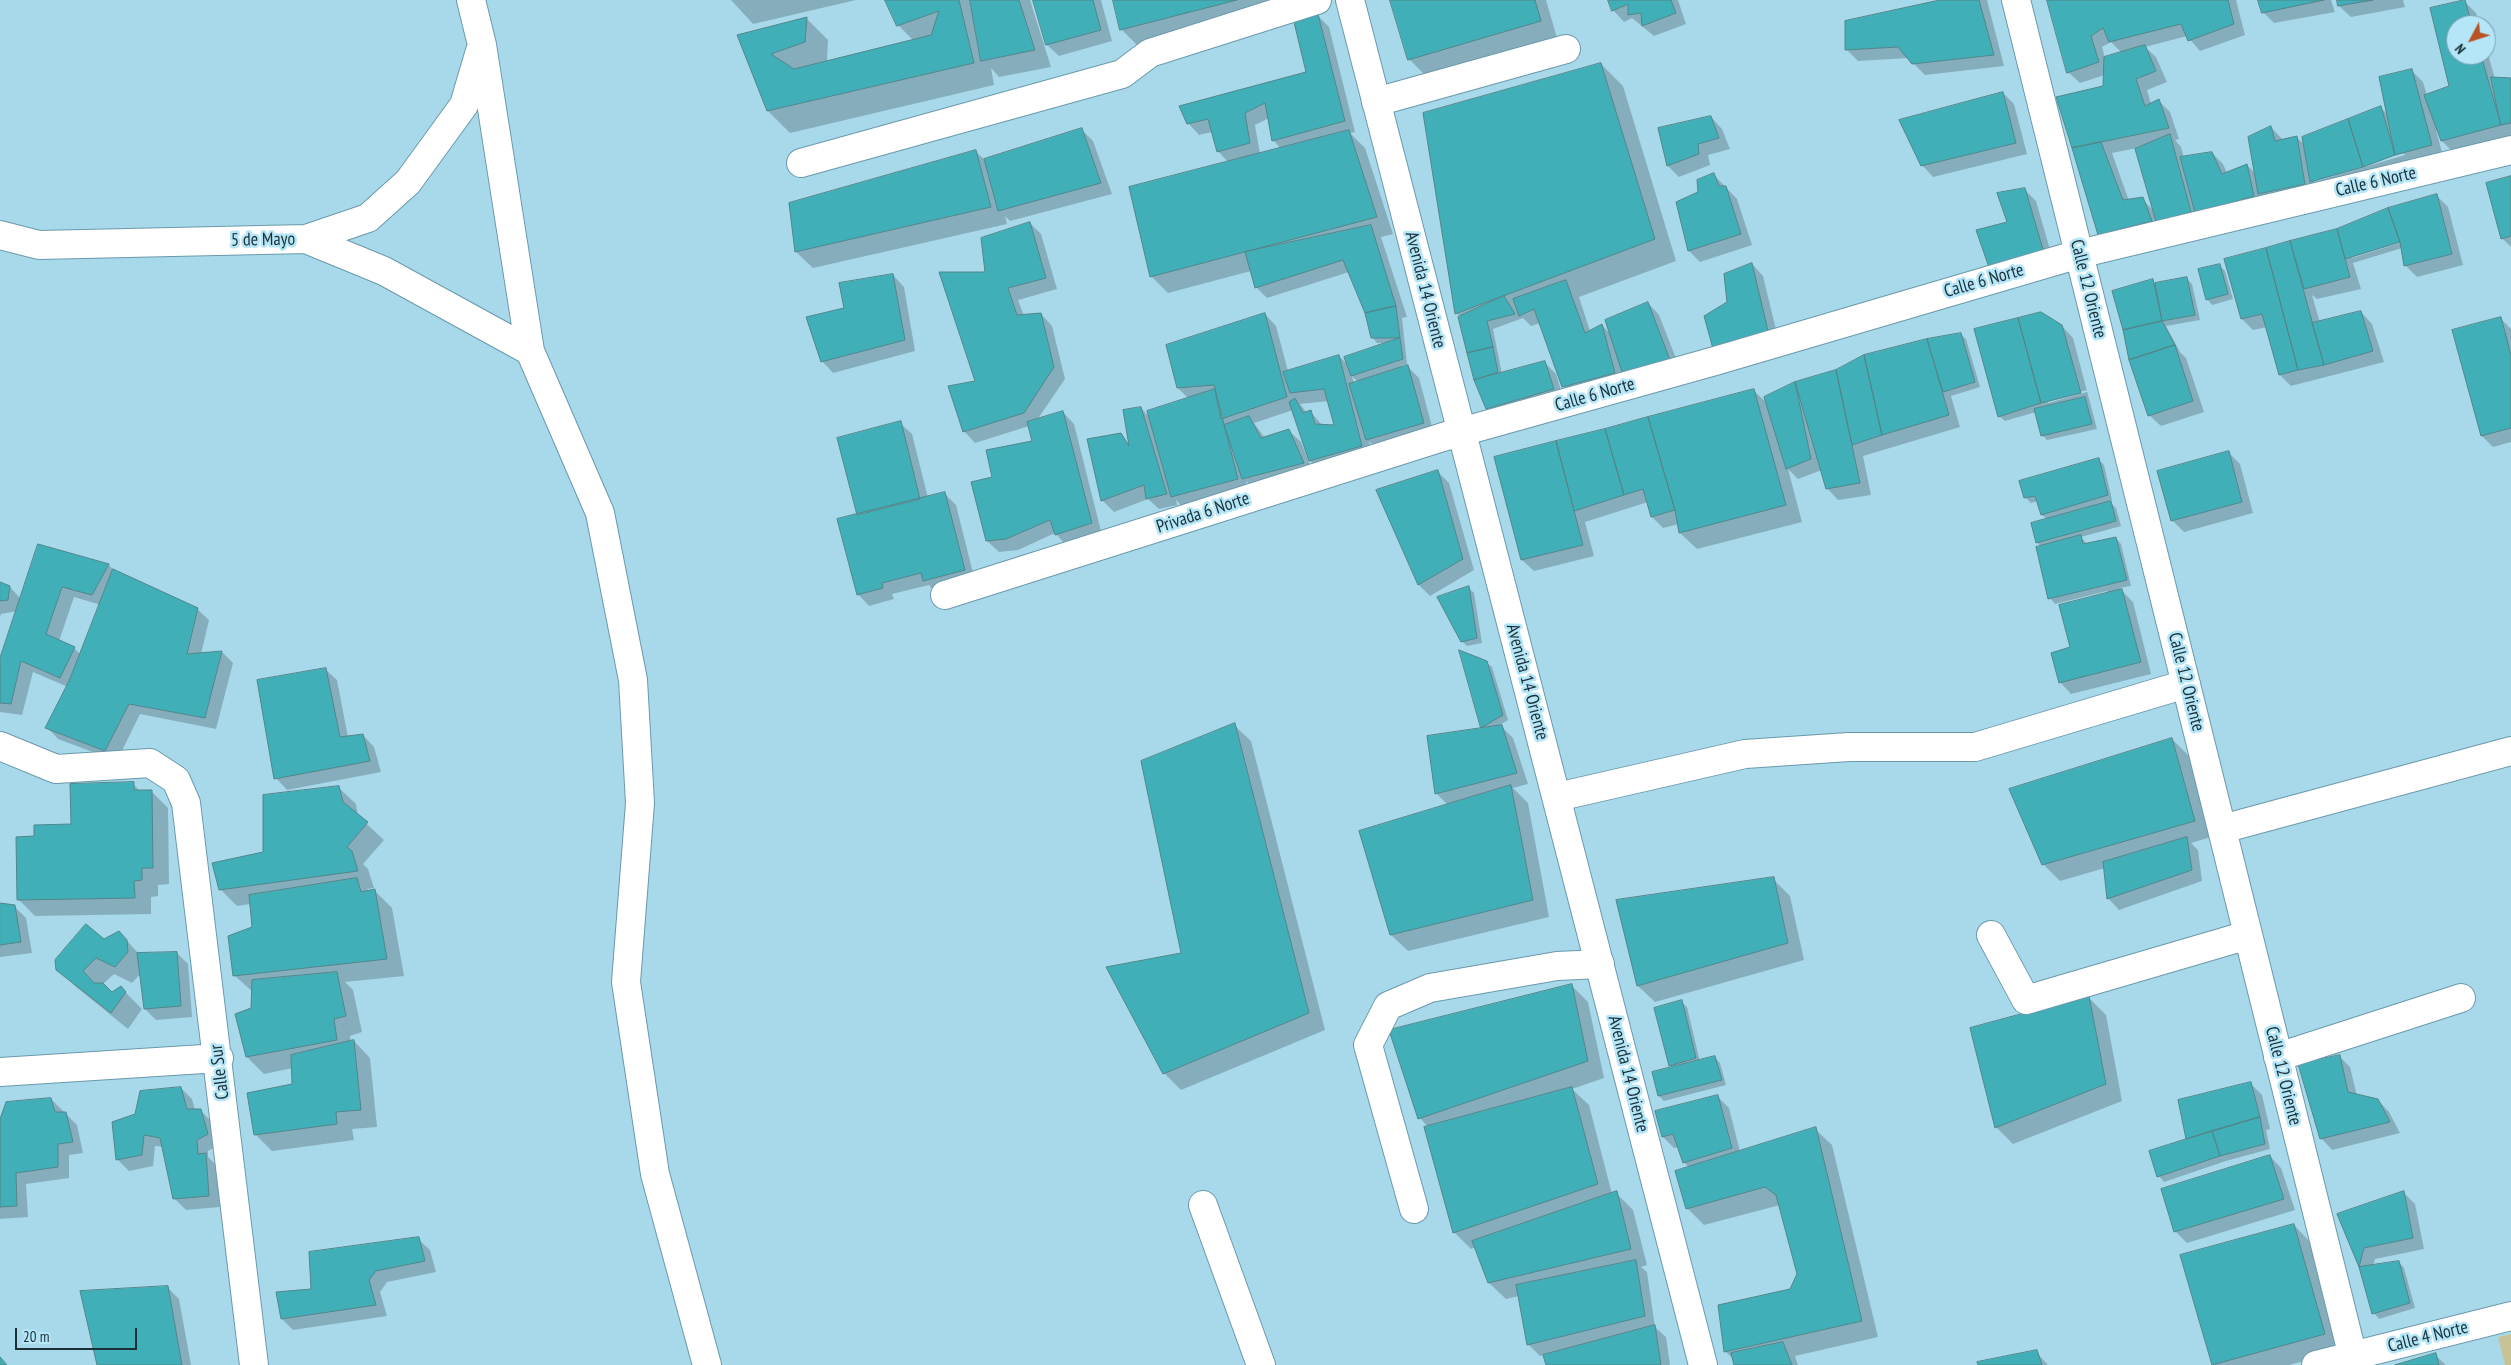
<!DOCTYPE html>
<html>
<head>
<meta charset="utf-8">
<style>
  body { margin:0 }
  #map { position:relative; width:2511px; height:1365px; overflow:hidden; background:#a8d9eb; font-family:"PT Sans Narrow",sans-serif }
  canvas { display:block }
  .north { position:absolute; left:2446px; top:15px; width:50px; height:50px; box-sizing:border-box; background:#b4e6f8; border:1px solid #779daa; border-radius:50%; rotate:230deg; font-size:14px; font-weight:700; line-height:20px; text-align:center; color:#1b2f36 }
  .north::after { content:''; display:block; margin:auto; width:18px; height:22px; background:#b95325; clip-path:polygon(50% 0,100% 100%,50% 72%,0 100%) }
  .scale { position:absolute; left:15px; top:1328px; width:122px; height:22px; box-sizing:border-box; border:2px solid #1b2f36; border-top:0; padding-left:6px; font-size:15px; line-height:18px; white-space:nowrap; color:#1b2f36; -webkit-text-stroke:4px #b4e6f8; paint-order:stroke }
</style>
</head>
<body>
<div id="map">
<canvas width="2511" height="1365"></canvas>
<div class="north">N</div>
<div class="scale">20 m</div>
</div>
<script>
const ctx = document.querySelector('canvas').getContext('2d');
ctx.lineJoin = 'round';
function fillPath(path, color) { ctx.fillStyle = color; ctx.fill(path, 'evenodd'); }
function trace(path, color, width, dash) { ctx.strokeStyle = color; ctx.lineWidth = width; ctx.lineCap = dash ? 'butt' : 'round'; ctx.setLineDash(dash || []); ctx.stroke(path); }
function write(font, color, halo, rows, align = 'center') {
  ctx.font = font + ' "PT Sans Narrow",sans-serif'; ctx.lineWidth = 5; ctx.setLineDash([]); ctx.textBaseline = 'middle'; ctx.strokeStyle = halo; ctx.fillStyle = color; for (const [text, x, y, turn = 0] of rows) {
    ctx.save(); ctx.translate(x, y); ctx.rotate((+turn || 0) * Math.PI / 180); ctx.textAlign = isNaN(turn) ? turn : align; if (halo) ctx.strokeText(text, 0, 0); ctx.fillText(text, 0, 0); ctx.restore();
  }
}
fillPath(new Path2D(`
  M2511,1334V1365H2505L2498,1337Z`), '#c7c396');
fillPath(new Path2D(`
  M731,0H856L753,24Z
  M887,0H1030L1051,67L999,77L991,68L994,85L790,133L768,111L739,36L807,19L828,40L827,62L914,41L898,25Z
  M1035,0H1101L1112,41L1059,56L1047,45Z
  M1114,0H1309L1138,46L1121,29Z
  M1391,0H1546L1557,38L1426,76L1410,60Z
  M1609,0H1678L1686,24L1654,36L1632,18L1624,22L1613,10Z
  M1946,0H1987L2004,66L1925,75L1908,58L1858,61L1847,50L1846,22Z
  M2048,0H2236L2245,35L2200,51L2187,36L2145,47L2156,57L2167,82L2147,90L2151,104L2159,101L2170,112L2179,139L2175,140L2181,147L2184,158L2212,153L2223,164L2227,173L2247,165L2255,173L2271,127L2283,140L2296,137L2305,145L2380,107L2388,115L2412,71L2423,82L2427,95L2450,86L2432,9L2465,2L2476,13L2480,25H2456V55H2486V47L2495,79H2511V136L2453,152L2442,141L2438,130H2436L2443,156L2111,245L2100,234L2058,98L2105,87V75L2080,83L2068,72ZM2111,42L2122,53L2105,58L2102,47ZM2137,148L2154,211L2142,199L2129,201L2112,153ZM2403,153L2405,155L2314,182L2313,180Z
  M2260,0H2331L2335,12L2274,23L2263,12Z
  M2338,0H2403L2405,7L2351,17L2339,6Z
  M1318,16L1329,27L1355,132L1350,133L1365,148L1393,234L1381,237L1407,317L1402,318L1407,364L1401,366L1402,368L1408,367L1419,378L1434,434L1378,450L1369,441L1373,458L1322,472L1309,460L1293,410L1254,423L1265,438L1289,431L1301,442L1314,475L1255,490L1246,481L1248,491L1184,508L1176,500L1177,505L1159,509L1148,499L1114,512L1102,500L1120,435L1130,445L1141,408L1150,418L1189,399L1178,388L1265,314L1276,326L1288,371L1339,356L1349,366L1389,343H1377L1372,337L1366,312L1349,272L1267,298L1256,287L1251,271L1168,293L1151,276L1228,162L1218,151L1212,132L1199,135L1188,123L1307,73ZM1269,118L1274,141L1281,149L1260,154L1255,125ZM1352,376L1358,382L1354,383ZM1329,401L1335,426L1322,425L1310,411L1307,413L1300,404Z
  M1601,64L1623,86L1676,261L1579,297L1590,331L1602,325L1611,335L1648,303L1659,315L1681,371L1574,398L1563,386L1540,323L1531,326L1523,318L1493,329L1502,374L1544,362L1556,374L1564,400L1498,419L1487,408L1475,379L1461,317L1456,313Z
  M2003,93L2014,104L2027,154L1933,177L1922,165Z
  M1711,117L1722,129L1730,149L1708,155L1710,165L1679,177L1668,166L1660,129Z
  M1082,130L1093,141L1112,194L1010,221L1005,216L1007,224L813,268L796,252L976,152L985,160Z
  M1714,175L1737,199L1752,245L1700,262L1689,251L1699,193Z
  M2511,178V247L2502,238Z
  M2024,189L2036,201L2057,274L2009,223Z
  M2437,196L2448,207L2463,265L2417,277L2405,265L2402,248L2353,263L2361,289L2317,299L2312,295L2320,323L2361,312L2372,324L2384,362L2291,386L2280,375L2267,327L2253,330L2242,319L2226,260L2337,230ZM2405,239L2406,241L2352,258V255Z
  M1030,223L1041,234L1057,289L1018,300L1024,316L1041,314L1052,326L1065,379L1037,420L1063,412L1074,424L1102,535L1067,546L1055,533L1018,550L999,552L987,541L994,478L1034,442L1029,426L975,443L964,431L977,382L987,273Z
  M1752,264L1763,276L1780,346L1729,303Z
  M2219,265L2225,271L2233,299L2212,305L2207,299Z
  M893,275L904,287L915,351L833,373L822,361L845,309Z
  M2187,279L2192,284L2200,320L2166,326L2180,352L2186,358L2204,412L2161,426L2149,415L2152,281L2156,284Z
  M2501,319L2511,329V442L2493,447L2482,436Z
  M2062,326L2073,338L2097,429L2047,440L2042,435L2036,412L2005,421L1999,416ZM2087,390V392L2048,403V400Z
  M1960,334L1966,339L1980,387L1951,396L1960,427L1863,456L1871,495L1838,500L1827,488L1822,470L1798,479L1788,469L1802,522L1697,549L1680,533L1679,524L1663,528L1652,517L1648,502L1585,522L1594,556L1534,571L1522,560L1495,458L1754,391L1768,404L1766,397L1796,383L1927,340Z
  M900,423L912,434L928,498L945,494L956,505L975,581L935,592L929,585L892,594L894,599L869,606L858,594V516Z
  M2228,452L2240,464L2253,513L2184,532L2172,520Z
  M2099,460L2104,465L2112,500L2109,501L2116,508L2121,526L2081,537L2087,544L2116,538L2121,544L2131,586L2119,588L2133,602L2151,674L2071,694L2060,682L2072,648L2108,594L2107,591L2055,604L2050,598L2041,547L2037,542L2047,519L2042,515L2038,501L2031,503L2026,498Z
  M1438,472L1449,483L1474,570L1430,596L1419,585L1378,490Z
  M39,546L109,565L114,571L197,609L209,620L201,654L222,652L233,663L216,729L140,714L117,761L58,739L47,727L68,687L33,672L22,715L0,712V662L17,611L1,614L0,617V583L10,587L21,599ZM74,597L101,605L81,655L74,648L59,641Z
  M1468,587L1474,593L1482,643L1467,646L1462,641Z
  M1461,652L1486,662L1492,667L1508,720L1500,725L1513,738L1528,784L1513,788L1528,803L1549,917L1408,951L1391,935L1448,805L1437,794L1429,737L1485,729Z
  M325,669L337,680L348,737L363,735L374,747L381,772L287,790L276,778Z
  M1234,725L1251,741L1325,1030L1181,1090L1164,1073Z
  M2172,739L2189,756L2211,837L2191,843L2198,850L2202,881L2119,910L2108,898L2105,868L2060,881L2043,864Z
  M133,784L141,792L151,791L168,808L169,884L158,885V896L151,897V914L35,916L18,899L36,838L72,825Z
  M339,788L356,804L358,816L384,840L363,864L368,869L374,888L367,889L370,892L375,891L392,908L404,976L345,982L353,990L362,1032L350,1036L351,1042L354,1041L370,1058L377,1127L352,1129L354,1140L272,1151L255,1134L293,1085V1068L264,1074L247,1057L253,992L235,976L253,928L251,904L237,906L220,889Z
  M1773,879L1790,896L1804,960L1655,1002L1638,986Z
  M0,904L14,906L26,918L32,953L0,957Z
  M119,932L139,954L177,953L188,964L192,1017L156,1020L145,1009L141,973L132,983L114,974L103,984L112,994L121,988L142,1009L128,1029L75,986L58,969Z
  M1571,985L1588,1002L1604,1078L1572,1089L1589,1105L1612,1194L1616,1193L1633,1210L1647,1265L1641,1267L1647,1272L1655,1327L1666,1337L1670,1365H1548L1544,1355L1540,1356L1528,1344L1519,1296L1506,1299L1489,1283L1475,1247L1471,1249L1454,1232L1428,1127L1420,1118Z
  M2089,998L2106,1015L2122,1101L2013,1144L1996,1127Z
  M1681,1002L1687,1007L1700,1062L1715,1058L1720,1063L1726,1085L1664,1101L1659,1096L1674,1068L1670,1065Z
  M2339,1056L2350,1067L2357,1096L2378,1100L2389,1112L2400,1133L2332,1150L2321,1138Z
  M2250,1083L2262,1095L2270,1129L2266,1130L2270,1149L2226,1161L2164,1182L2159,1176L2189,1140L2187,1138Z
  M181,1088L192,1099L195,1110H200L212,1122L219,1145L208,1151V1157L217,1166L220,1207L186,1210L174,1198L164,1147L155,1146L153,1166L129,1171L118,1160L114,1123L136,1115Z
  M1717,1096L1729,1108L1740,1152L1815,1129L1832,1145L1878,1337L1795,1356L1798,1365H1735L1734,1360L1726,1352L1719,1306L1791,1290L1798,1274L1780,1205L1704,1225L1687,1208L1689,1168L1684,1162L1679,1147L1674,1148L1663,1137L1657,1112Z
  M51,1099L77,1125L83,1153L69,1155V1178L26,1184L28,1217L0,1219V1121Z
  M2270,1156L2281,1168L2295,1210L2187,1243L2175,1231Z
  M2404,1193L2415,1204L2424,1249L2375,1259L2373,1266L2399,1262L2404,1268L2415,1308L2379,1319L2374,1313L2360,1266L2338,1215Z
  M2294,1225L2310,1242L2341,1351L2289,1365H2213L2182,1256Z
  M418,1239L430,1250L436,1272L387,1282L380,1292L387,1316L293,1330L282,1319L312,1290Z
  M167,1287L179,1299L191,1365H99Z
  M2036,1352L2048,1365H1979Z
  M2435,1355L2446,1365H2400Z`), '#0003');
const building = new Path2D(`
  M885,0H959L974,63L767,111L737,35L807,17L805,42L771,54L794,69L931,35L939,11L897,26Z
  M970,0H1019L1035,50L981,61Z
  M1033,0H1093L1101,30L1046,45Z
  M1113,0H1237L1120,30Z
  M1390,0H1535L1541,21L1408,60Z
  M1608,0H1671L1676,13L1642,26L1641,13L1628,15V4L1612,11Z
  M1940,0H1979L1994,55L1912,64L1898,47L1845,50V21Z
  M2047,0H2228L2234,24L2188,41L2181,24L2109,42L2103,28L2091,36L2099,62L2067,73Z
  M2258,0H2324L2262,13Z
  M2337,0H2373L2338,6Z
  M2465,0L2472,25H2456V55H2481L2501,125L2441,141L2424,95L2449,86L2430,8Z
  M1318,14L1345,121L1272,141L1265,103L1245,113L1250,143L1217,152L1208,119L1187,124L1179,106L1306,72L1293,18Z
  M2145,45L2156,71L2136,79L2145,106L2159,99L2169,128L2072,148L2056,97L2103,86L2104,57Z
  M1601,63L1655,239L1455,314L1423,113Z
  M2412,69L2432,145L2395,155L2379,77Z
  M2491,77L2511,78V123L2501,125Z
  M2003,92L2016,143L1921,166L1899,120Z
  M2381,106L2395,155L2363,167L2348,119Z
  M1711,116L1719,138L1698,144L1699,154L1667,166L1658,128Z
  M2348,119L2363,167L2310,182L2302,137Z
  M2271,126L2275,141L2297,136L2305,184L2258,194L2248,137Z
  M1082,128L1101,183L998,211L984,159Z
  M1349,130L1377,217L1150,277L1129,187Z
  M2170,134L2192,215L2157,225L2135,149Z
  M2101,142L2123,200L2143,197L2152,221L2098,235L2072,148Z
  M976,150L991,207L795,252L789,203Z
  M2212,152L2222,174L2247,164L2254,196L2195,213L2180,157Z
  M1714,173L1719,186H1726L1741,234L1688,251L1676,202L1698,192L1697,180Z
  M2511,176V236L2501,239L2486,183Z
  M2025,188L2047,263L1993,279L1976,230L2007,222L1997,193Z
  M2437,194L2452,254L2404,266L2400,242L2388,208Z
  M2388,208L2400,242L2345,259L2337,229Z
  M1030,222L1046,278L1008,288L1017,315L1041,313L1054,367L1024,413L963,432L948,386L975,381L939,272H985L981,238Z
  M1371,225L1396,306L1365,313L1343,260L1255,288L1245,252Z
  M2337,229L2350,277L2304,289L2290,241Z
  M2290,241L2324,365L2298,370L2266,248Z
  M2266,248L2298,370L2279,375L2262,314L2241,319L2224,259Z
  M1752,263L1769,335L1715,356L1704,316L1727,302L1724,274Z
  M2220,264L2228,294L2206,300L2198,269Z
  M893,274L905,340L821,362L806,317L844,308L839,283Z
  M2187,277L2195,315L2162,321L2155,283Z
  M2153,279L2162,321L2123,330L2112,291Z
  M1566,280L1585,333L1602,324L1615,373L1562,387L1534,309L1519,316L1513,299Z
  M1504,296L1515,314L1487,321L1493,347L1467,353L1458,317Z
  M1648,302L1670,360L1623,375L1605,320Z
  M1396,306L1400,338H1371L1365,313Z
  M2361,311L2373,351L2324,365L2312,323Z
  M2041,312L2062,325L2081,393L2041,403L2018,318Z
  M1265,313L1287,397L1221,419L1214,385L1177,388L1166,345Z
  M2501,317L2511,355V428L2481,436L2452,330Z
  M2018,318L2041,403L1998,417L1974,329Z
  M2162,321L2175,345L2129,360L2123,330Z
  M1961,333L1975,382L1943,392L1927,339Z
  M1400,338L1403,359L1351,376L1344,357Z
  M1927,339L1949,415L1882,435L1864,355Z
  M2175,345L2193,401L2148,416L2129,360Z
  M1493,347L1498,372L1474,380L1467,353Z
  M1339,355L1362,446L1309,461L1289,402L1295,398L1303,413L1311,410L1315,424L1334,425L1324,389L1290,393L1283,372Z
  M1864,355L1882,435L1852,445L1836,370Z
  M1545,361L1554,389L1486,409L1474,380Z
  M1408,365L1424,423L1366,440L1349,384Z
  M1836,370L1860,483L1826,489L1795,382Z
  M1795,382L1811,459L1786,469L1764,397Z
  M1215,389L1238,479L1171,497L1147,411Z
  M1754,389L1786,505L1679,533L1675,510L1648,417Z
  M2085,397L2092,424L2041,436L2034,409Z
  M1141,407L1167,494L1146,499L1144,485L1101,501L1087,439L1121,433L1129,446L1123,410Z
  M1063,411L1092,523L1055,535L1050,520L1006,539L986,541L971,482L992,477L986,450L1032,441L1027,422Z
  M1249,416L1261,438L1289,429L1304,463L1242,479L1224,425Z
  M1648,417L1675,510L1651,517L1643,489L1624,495L1605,429Z
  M901,421L920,499L857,515L837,438Z
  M1605,429L1624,495L1574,511L1556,441Z
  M1556,441L1583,545L1521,560L1494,457Z
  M2229,451L2242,502L2171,521L2157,471Z
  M2099,458L2108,495L2041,515L2035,496L2024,498L2019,481Z
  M1438,470L1463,559L1418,585L1376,490Z
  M945,492L965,570L923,581L921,573L882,583L883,588L857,595L837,519Z
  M2111,501L2116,521L2036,543L2031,523Z
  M2081,535L2083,544L2116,537L2127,580L2048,599L2036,547Z
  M38,544L109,564L92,595L62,587L46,634L75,647L60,678L21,661L11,704L0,703V658Z
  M113,569L198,608L187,654L222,651L205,718L129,704L105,751L45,728L69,681Z
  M0,582L10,586L8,600L0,601Z
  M1469,586L1477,638L1461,642L1437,597Z
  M2122,589L2141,662L2059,683L2051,653L2070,647L2059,605Z
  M1459,650L1487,661L1503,715L1481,728Z
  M326,668L340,737L363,734L370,761L274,779L257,680Z
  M1235,723L1309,1013L1163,1074L1106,967L1181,953L1141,761Z
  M1502,725L1517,773L1435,794L1427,736Z
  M2172,738L2195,821L2042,865L2009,789Z
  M134,782V790H152L153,868H142V880L134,881L135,898L17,900L16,837L34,836V825L71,824L70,784Z
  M1511,785L1533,900L1390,935L1359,831Z
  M339,786L343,802L368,822L347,847L352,851L358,871L219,890L212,863L263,852V795Z
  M2187,837L2192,870L2107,899L2103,862Z
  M1774,877L1788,943L1637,986L1616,900Z
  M357,878L361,892L375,889L387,959L233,976L228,936L252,927L249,895Z
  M0,903L15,905L21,942L0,945Z
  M86,924L104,939L119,931L127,940L128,952L115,967L96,958L83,971L94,983H103L112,992L121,986L126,992L111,1013L56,970L55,960Z
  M177,952L181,1006L144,1009L137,953Z
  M337,972L346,1016L334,1019L337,1040L246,1057L235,1014L251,1008L252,980Z
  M1572,984L1588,1061L1418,1119L1389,1030Z
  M2089,996L2106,1084L1995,1128L1970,1028Z
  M1682,1000L1696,1058L1669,1066L1654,1008Z
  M354,1040L361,1110L336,1112L337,1124L254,1135L247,1093L292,1084L291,1055Z
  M2340,1055L2348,1092L2378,1099L2390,1122L2320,1139L2298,1064Z
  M1715,1056L1722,1080L1658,1096L1652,1072Z
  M2251,1082L2260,1117L2186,1139L2178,1100Z
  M181,1087L187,1109H201L208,1134L197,1140L198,1154L206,1153L209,1196L173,1199L160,1138L144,1135L142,1155L116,1160L112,1122L135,1114L140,1091Z
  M1572,1087L1598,1184L1453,1233L1424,1127Z
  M1718,1095L1732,1148L1683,1163L1673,1134L1662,1137L1655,1111Z
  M51,1098L55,1112H66L73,1142L58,1144V1167L16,1173L17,1206L0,1207V1119L6,1102Z
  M2260,1117L2265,1144L2220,1156L2212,1131Z
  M1816,1127L1862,1321L1724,1352L1718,1305L1790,1289L1797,1274L1776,1195L1765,1187L1686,1209L1675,1171Z
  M2212,1131L2220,1156L2157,1177L2149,1151Z
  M2270,1155L2284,1199L2174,1232L2161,1189Z
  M1617,1191L1631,1249L1488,1283L1472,1241Z
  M2404,1191L2413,1238L2364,1248L2359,1267L2337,1214Z
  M2294,1224L2325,1334L2212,1365L2180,1255Z
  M419,1237L425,1261L376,1271L369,1280L376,1305L281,1319L276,1292L311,1289L309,1252Z
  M1636,1260L1645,1316L1527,1345L1516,1285Z
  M2399,1261L2410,1303L2372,1314L2359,1267Z
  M168,1286L182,1365H97L80,1291Z
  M1655,1325L1661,1365H1546L1543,1355Z
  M1783,1342L1792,1365H1734L1731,1353Z
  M2037,1350L2042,1365H1978L1977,1362Z
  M2436,1353L2439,1365H2395Z
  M0,1357L7,1365H0Z`);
fillPath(building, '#41afb8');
trace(building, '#51868a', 1);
const minor = new Path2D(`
  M471,0L482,45L530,351L600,513L633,680L640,803L626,982L655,1174L707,1365
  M2016,0L2355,1365
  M1376,102L1566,49
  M801,163L1122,74L1150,53L1317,0
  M0,235L39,245L306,239L384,271L530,351
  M306,239L368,218L408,182L464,105L480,51
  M945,595L1443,437L1715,361L2079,254L2511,150
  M0,746L56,769L150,763L176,780L186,803L254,1365
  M1557,797L1745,754L1849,747H1975L2186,684
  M2222,829L2511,751
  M1991,935L2026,1000L2248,935
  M2278,1057L2461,998
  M0,1072L219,1058
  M1203,1205L1261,1365
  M1414,1209L1368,1045L1388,1006L1430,988L1557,966L1600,964
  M2316,1365L2511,1316`);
const major = new Path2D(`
  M1350,0L1703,1365`);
trace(minor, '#6a99ab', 30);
trace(major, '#6a99ab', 30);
trace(minor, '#fff', 28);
trace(major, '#fff', 28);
write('18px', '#1b2f36', '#b4e6f8', [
  ["Calle 6 Norte",2376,182,-13],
  ["5 de Mayo",263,240,-1],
  ["Calle 6 Norte",1984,281,-16],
  ["Calle 12 Oriente",2088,289,76],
  ["Avenida 14 Oriente",1425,290,76],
  ["Calle 6 Norte",1595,395,-16],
  ["Privada 6 Norte",1203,513,-18],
  ["Avenida 14 Oriente",1527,682,75],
  ["Calle 12 Oriente",2186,682,76],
  ["Calle Sur",220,1072,-97],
  ["Avenida 14 Oriente",1628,1074,76],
  ["Calle 12 Oriente",2283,1076,76],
  ["Calle 4 Norte",2428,1337,-14]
]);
</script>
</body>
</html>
